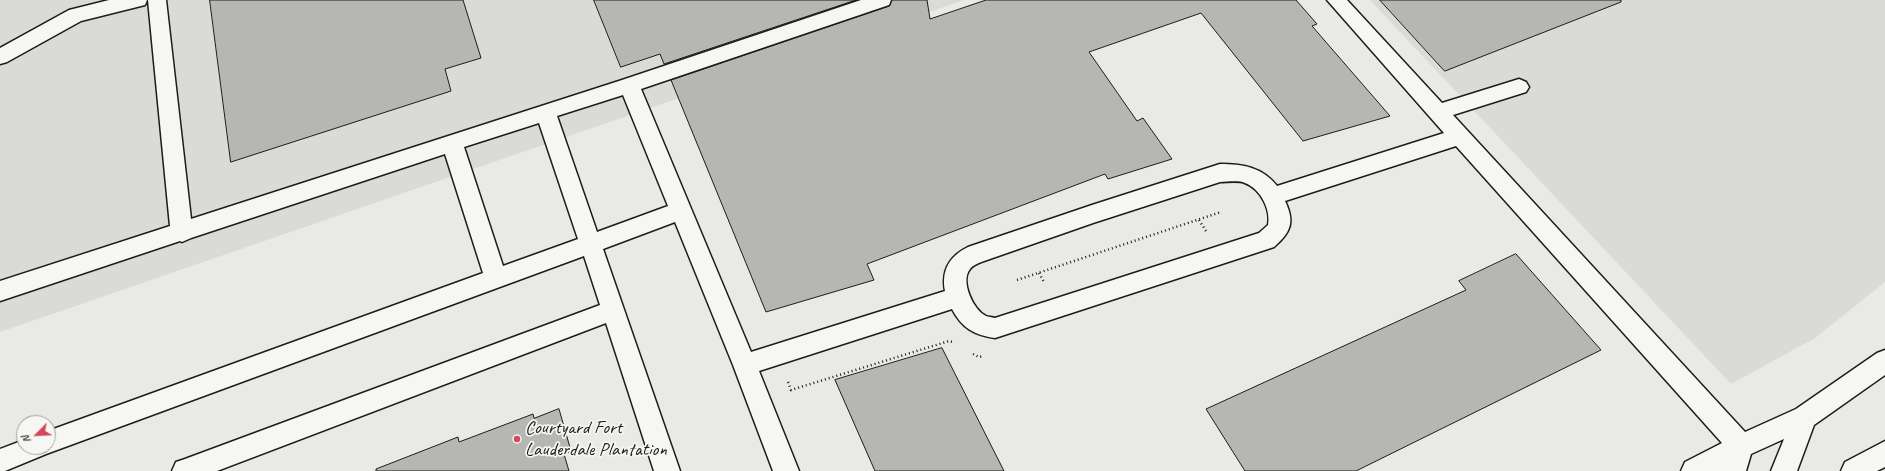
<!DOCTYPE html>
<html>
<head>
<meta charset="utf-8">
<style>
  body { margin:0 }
  #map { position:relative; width:1885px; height:471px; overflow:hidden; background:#e9e9e5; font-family:Caveat,sans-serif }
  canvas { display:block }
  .north { position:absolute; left:16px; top:415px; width:40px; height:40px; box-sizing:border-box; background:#f6f6f2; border:1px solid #9f9f9c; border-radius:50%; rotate:246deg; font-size:11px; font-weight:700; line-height:16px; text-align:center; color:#1c1c1c }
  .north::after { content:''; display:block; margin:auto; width:14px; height:18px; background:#d1495b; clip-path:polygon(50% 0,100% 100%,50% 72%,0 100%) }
</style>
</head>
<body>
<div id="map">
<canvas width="1885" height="471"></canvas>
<div class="north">N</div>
</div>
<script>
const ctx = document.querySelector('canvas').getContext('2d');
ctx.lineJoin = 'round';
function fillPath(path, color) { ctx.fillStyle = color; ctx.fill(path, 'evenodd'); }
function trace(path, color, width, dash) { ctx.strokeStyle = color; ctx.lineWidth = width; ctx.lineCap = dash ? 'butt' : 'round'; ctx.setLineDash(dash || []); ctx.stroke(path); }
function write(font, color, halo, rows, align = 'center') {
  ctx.font = font + ' Caveat,sans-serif'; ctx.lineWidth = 3.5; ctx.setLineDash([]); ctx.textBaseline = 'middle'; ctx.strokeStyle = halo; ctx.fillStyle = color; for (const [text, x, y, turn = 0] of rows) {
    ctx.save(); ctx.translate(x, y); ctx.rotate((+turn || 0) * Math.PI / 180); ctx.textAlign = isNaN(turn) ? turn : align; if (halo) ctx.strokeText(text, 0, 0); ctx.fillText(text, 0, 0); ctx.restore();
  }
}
fillPath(new Path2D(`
  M0,0H964L0,332Z
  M1370,0H1885V282L1815,338L1731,384Z`), '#dadad6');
const building = new Path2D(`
  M210,0H463L481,58L445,69L451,91L231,162Z
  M594,0H856L664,64L660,54L621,67Z
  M892,0H927L930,19L986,0H1296L1317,24L1312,26L1390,116L1303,141L1201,13L1089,52L1137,121L1143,118L1172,159L1108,179L1105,174L867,264L874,280L766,312L671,80L889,6Z
  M1380,0H1621V2L1445,71Z
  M1516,254L1601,350L1356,471H1245L1206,409L1466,290L1459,281Z
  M942,348L1004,471H875L835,380Z
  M559,409L571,451L564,454L569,471H376V469L458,437L459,442L533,414L534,418Z`);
fillPath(building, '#b6b6b3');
trace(building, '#1c1c1c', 1);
const minor = new Path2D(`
  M109,0H147L145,5L81,21L7,62L0,64V48L69,10Z
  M148,0H166L191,219L622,80L861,0H891L889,5L641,89L751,352L945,291C941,270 950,256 968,247L1092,205L1220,164C1243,164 1262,167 1277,186L1444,133L1327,0H1347L1442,103L1519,79L1526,82L1529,87L1526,92L1453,115L1745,432L1796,409L1877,353L1885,350V375L1814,425L1797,471H1771L1784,439L1751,454L1746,471H1681L1685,462L1722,443L1456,146L1285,201C1295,222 1291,232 1274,247L995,338C974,335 962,328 952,309L759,371L799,471H773L733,365L675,222L603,249L680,471H654L606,323L217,471H172L176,462L185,459L600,305L584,256L46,454L5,471H0V449L24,440V447H48V431L483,273L445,154L191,238L182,242L180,241L0,301V281L170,226ZM623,95L668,206L597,232L557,116ZM539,123L578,239L503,266L464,147ZM1220,182C1228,182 1238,180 1245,183C1261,189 1271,210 1268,225L1259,233L995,318C992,317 988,317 986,316C973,310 960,281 970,269C973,265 979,263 984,261L1093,223Z
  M1885,441V467L1877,471H1841L1845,462Z`);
trace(minor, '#1c1c1c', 3);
trace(new Path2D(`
  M1199,220L1206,231
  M1039,273L1044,282
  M1017,280L1221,212
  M973,354L979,357L983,356
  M788,382L791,390L949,341L953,342`), '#1c1c1c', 2.5, [1, 3]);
fillPath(minor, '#f6f6f2');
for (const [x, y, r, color] of [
  [517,439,4,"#d1495b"]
]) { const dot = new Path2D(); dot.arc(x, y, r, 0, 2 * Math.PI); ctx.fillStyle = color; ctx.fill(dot); trace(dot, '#f6f6f2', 1.5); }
write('19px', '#1c1c1c', '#f6f6f2', [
  ["Courtyard Fort",525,428],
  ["Lauderdale Plantation",525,450]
], 'left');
</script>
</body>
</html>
